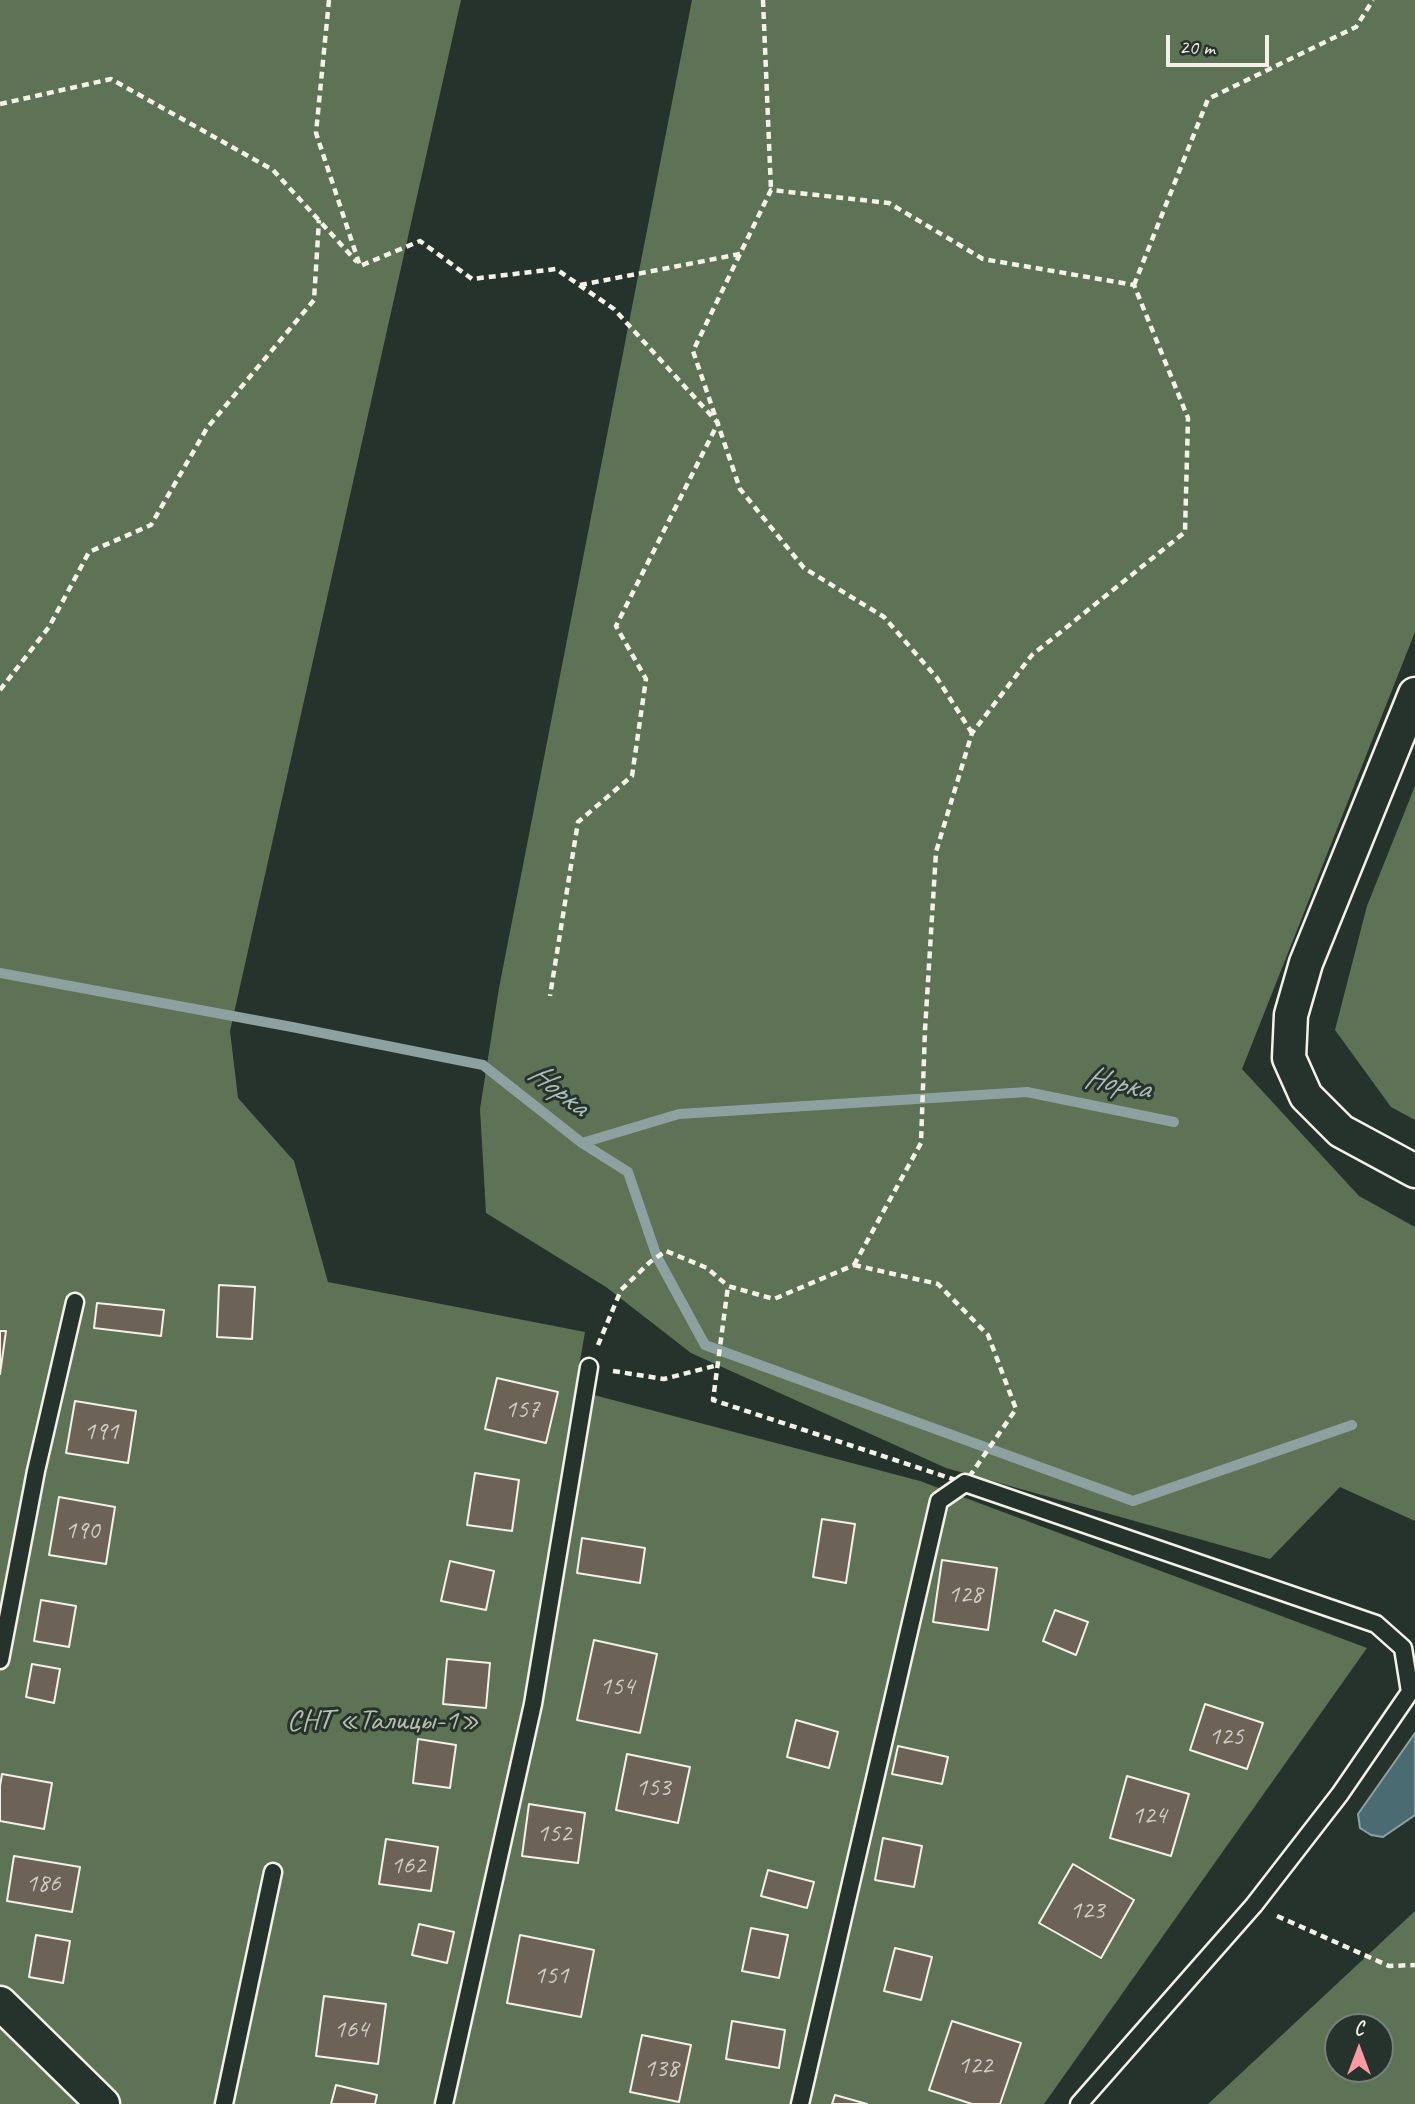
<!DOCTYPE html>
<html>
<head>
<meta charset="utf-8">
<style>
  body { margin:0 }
  #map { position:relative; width:1415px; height:2104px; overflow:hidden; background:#26332d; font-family:Caveat,sans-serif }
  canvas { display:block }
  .north { position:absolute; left:1324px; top:2013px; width:70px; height:70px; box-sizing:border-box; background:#26332d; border:2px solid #787f78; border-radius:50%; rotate:0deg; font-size:19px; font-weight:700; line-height:28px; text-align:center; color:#f4f1e8 }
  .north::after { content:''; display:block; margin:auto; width:24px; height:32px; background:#ff9aa2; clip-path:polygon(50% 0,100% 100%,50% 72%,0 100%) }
  .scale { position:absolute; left:1166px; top:35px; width:103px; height:32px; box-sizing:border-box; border:4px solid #f4f1e8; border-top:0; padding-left:9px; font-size:21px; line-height:24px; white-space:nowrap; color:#f4f1e8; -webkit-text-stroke:5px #26332d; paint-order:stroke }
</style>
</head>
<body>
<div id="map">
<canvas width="1415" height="2104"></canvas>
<div class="north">С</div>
<div class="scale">20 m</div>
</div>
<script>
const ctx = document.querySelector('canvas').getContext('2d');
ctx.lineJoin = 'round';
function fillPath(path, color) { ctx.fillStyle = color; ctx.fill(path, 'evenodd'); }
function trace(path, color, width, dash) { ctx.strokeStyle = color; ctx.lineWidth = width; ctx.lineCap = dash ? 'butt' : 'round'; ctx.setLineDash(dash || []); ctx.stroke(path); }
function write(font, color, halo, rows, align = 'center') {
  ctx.font = font + ' Caveat,sans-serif'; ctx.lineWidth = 6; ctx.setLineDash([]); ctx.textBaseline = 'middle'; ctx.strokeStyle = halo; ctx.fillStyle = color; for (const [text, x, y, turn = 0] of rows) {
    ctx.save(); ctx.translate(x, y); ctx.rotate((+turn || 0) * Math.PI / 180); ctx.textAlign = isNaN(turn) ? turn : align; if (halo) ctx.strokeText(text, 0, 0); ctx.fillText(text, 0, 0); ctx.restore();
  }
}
fillPath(new Path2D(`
  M0,0H461L230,1031L238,1098L294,1161L328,1282L585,1332L575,1390L920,1481L1367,1648L1044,2104H0Z
  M692,0H1415V632L1242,1069L1359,1196L1415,1227V1521L1340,1487L1270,1559L946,1468L691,1353L606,1287L486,1213L480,1109L499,988Z
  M1415,786V1120L1391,1107L1335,1030L1367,906Z
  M1415,1911V2104H1208ZM1338,2027H1380V2069H1338Z`), '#5e7255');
const water = new Path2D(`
  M1415,1733V1815L1383,1837L1371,1835L1360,1828L1358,1814Z`);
fillPath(water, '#4a6b71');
trace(water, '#8ea1a1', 2);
trace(new Path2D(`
  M0,973L292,1027L483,1065L582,1143L679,1114L1027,1092L1174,1122
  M582,1143L628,1172L657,1257L705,1345L1133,1501L1352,1425`), '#8ea1a1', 10);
const building = new Path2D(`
  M219,1285L255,1287L252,1339L217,1337Z
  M97,1303L164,1310L161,1336L94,1328Z
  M0,1331H6L0,1374Z
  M497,1378L558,1392L546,1443L485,1429Z
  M75,1401L136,1411L128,1463L66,1453Z
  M475,1473L519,1480L512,1531L467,1525Z
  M59,1497L115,1507L106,1564L49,1555Z
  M822,1519L855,1524L846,1583L813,1577Z
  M582,1538L645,1548L640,1583L577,1573Z
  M942,1560L997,1568L988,1630L933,1622Z
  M450,1561L494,1571L486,1610L441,1601Z
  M41,1600L76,1606L69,1647L34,1641Z
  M1055,1610L1088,1622L1076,1655L1043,1641Z
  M594,1640L657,1654L640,1733L577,1720Z
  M447,1659L490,1663L486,1708L443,1704Z
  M32,1664L60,1669L54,1703L26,1697Z
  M1205,1704L1263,1723L1247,1769L1190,1750Z
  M796,1720L838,1732L829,1768L787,1757Z
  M418,1739L456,1745L450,1788L413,1783Z
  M898,1746L948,1757L942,1784L892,1774Z
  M627,1754L690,1767L678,1823L616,1810Z
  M2,1774L52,1783L44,1829L0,1821V1786Z
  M1127,1776L1189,1794L1171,1856L1110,1838Z
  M529,1804L585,1813L578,1863L522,1856Z
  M883,1838L922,1846L914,1887L875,1880Z
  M386,1839L438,1847L431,1891L379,1884Z
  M14,1856L80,1867L72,1912L7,1901Z
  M1073,1864L1134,1900L1101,1958L1039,1923Z
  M768,1870L814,1882L807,1908L761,1896Z
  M419,1924L454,1932L447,1963L412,1955Z
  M751,1928L788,1935L779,1978L742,1971Z
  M36,1935L70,1941L63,1983L29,1977Z
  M520,1935L594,1950L581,2017L507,2003Z
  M895,1948L932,1957L921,2000L884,1991Z
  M324,1996L386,2004L378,2064L316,2056Z
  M732,2021L785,2030L779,2068L726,2059Z
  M952,2021L1021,2043L1000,2104H972L929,2090Z
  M642,2035L691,2045L679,2102L630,2092Z
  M336,2085L377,2095L375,2104H331Z
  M835,2095L867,2104H832Z`);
fillPath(building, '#6c6256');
trace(building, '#f4f1e8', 2);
const service = new Path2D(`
  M0,1660L36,1471L75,1302
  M224,2104L273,1872
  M444,2104L533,1704L589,1367
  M800,2104L939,1501L965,1483L1376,1624L1403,1648L1410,1692L1340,1794L1254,1905L1079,2104`);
const minor = new Path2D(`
  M1415,694L1306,963L1291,1015L1289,1058L1306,1096L1341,1131L1415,1171
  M0,2003L103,2104`);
trace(service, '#f4f1e8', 21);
trace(minor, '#f4f1e8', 37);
trace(new Path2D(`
  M329,0L316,133L360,266L420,241L472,279L556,269L614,309L718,423L616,626L646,679L632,776L578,822L550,996
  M763,0L771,190
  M0,104L111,79L273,170L357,262
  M580,285L740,254
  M1134,285L1208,99L1356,27L1373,0
  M0,690L49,627L89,552L151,525L207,428L314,300L319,220
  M854,1265L921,1143L925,1030L936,852L972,733L1032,655L1185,532L1188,418L1134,285L983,259L889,203L771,190L693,351L740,489L804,568L884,617L937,678L972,733
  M854,1265L938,1284L988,1335L1016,1409L965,1483L713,1400L728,1286L774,1299Z
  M598,1345L621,1290L650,1262L666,1251L707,1268L728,1286
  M613,1371L664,1379L718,1365
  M1277,1916L1389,1966L1415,1965`), '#f4f1e8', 4.5, [7, 5]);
trace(service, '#26332d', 16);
trace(minor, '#26332d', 32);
write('26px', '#d2cdc4', null, [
  ["157",522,1410],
  ["191",101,1432],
  ["190",82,1531],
  ["128",965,1595],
  ["154",617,1687],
  ["125",1226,1737],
  ["153",653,1788],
  ["124",1149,1816],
  ["152",554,1834],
  ["162",408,1866],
  ["186",43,1884],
  ["123",1087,1911],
  ["151",551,1976],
  ["164",351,2030],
  ["122",975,2066],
  ["138",661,2069]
]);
write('30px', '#b8bead', '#26332d', [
  ["СНТ «Талицы-1»",383,1721]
]);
write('italic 32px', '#b0bbb8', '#26332d', [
  ["Норка",1117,1084,11],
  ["Норка",558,1090,38]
]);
</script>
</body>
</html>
